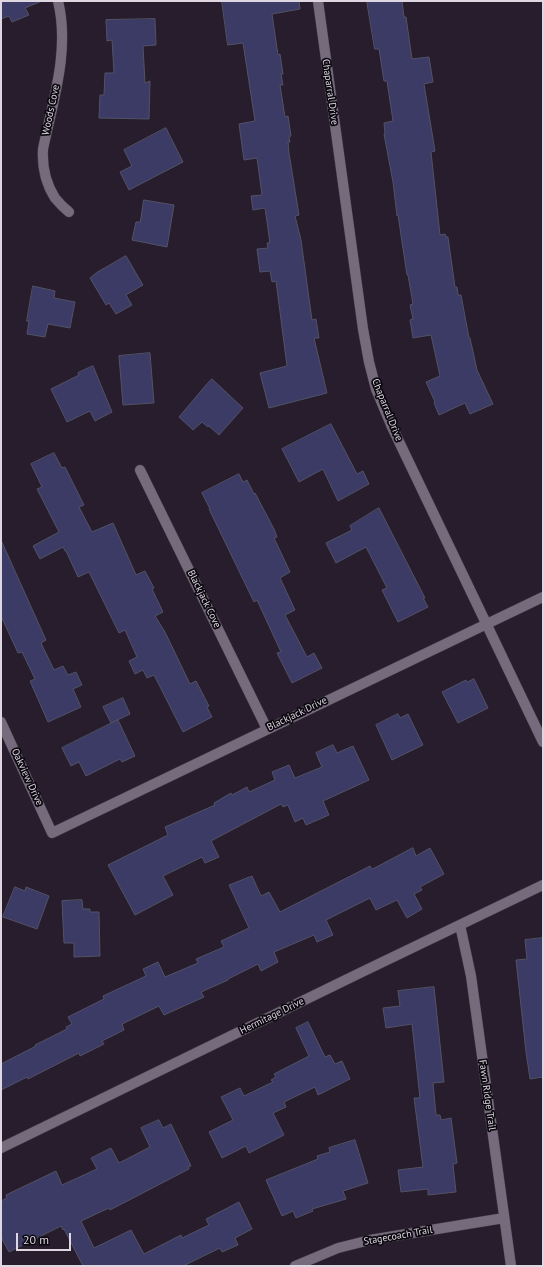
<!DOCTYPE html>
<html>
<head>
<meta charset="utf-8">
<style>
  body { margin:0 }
  #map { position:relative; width:544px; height:1267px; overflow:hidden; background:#271d2c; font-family:"PT Sans",sans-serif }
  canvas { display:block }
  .frame { position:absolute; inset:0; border:2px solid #ded7e2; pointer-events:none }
  .scale { position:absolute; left:16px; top:1233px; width:55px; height:18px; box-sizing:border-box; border:2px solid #ded7e2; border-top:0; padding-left:5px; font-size:12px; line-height:14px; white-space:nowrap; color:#ded7e2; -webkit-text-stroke:3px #0d0910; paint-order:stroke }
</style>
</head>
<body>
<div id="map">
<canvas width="544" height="1267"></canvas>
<div class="frame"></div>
<div class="scale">20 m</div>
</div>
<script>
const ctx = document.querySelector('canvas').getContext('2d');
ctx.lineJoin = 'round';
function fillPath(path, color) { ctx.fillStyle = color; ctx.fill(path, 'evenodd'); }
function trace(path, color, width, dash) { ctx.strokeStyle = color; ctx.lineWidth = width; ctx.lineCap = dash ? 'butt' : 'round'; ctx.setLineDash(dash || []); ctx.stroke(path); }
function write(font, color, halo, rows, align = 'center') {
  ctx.font = font + ' "PT Sans",sans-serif'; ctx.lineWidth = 3.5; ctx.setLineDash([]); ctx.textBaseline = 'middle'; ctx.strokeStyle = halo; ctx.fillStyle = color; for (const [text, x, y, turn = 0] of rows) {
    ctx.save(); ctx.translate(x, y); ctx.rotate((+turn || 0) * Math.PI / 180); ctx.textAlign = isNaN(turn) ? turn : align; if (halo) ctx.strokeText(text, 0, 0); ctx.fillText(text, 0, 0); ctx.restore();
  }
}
const building = new Path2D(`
  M1,1H42L25,8L29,15L12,22L9,16L1,19Z
  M222,1H299L300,9L272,14L278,55L280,54L283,74H281L283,85H280L285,117L288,116L291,136L289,137L290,142H288L289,153L299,215L295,216L301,240L312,320L316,319L319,338H314L327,393L269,408L260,373L287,366L276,281L272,282L270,271L260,272L257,249L268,248L267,243H270L265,208L253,210L251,196L262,195L257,158L244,160L239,124L255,121L243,43L228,45Z
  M367,1H402L404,17H406L412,59L429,57L433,82L424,84L435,151L431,152L440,235L445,234L446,237H448L455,287H457L458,295H461L469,338H470L477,370L493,404L470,414L465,403L439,415L434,403L435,402L426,382L440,376L431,335L413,338L410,320L413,319L410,305L413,304L408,275H407L398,215L397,216L393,182L384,134H385L384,123L393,121L387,81H384L379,49H375Z
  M155,19L156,45L143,46L145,83L150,81L149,119L99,118L100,95H104L105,73H114L112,40L107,41L106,20Z
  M166,128L183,162L129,190L120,172L132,166L124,150Z
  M144,200L174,205L167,247L132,240L136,222H140Z
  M126,256L143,285L126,295L132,305L116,314L109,303L106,305L90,278L96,273Z
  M33,286L55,291L54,298L75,302L70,328L48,324L45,337L27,334L29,321H27Z
  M150,353L154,403L123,405L119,356Z
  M93,366L112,412L95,421L90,411L67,422L51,389L79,375L78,373Z
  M212,379L243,408L219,435L209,426L208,427L202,422L193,430L179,417L206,385Z
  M331,424L357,474L363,471L369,484L338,501L323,469L299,482L282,449Z
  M54,453L62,468L65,467L84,505L79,507L92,532L113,523L136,575L145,571L154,588L152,589L163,612L155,616L165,632L190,684L196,681L209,706L207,707L212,717L183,732L154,675L147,678L143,670L135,674L129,661L137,657L125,630L119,633L89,572L78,577L66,551H65L63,547L40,559L33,546L59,532L37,489L42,487L31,464Z
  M239,474L243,482L247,480L254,494L255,493L274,529L277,537L274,538L290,572L280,578L295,610L285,615L307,657L314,653L322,668L292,683L277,653L281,652L257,600L254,602L209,509H210L202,493Z
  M379,508L425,598H423L428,607L398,622L382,590L387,588L366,547L336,563L326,543L352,530L350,526Z
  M1,540L46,640L41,643L54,670L63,666L68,675L76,672L82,685L73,689L81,707L48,722L30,681L35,679L22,652L18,653L1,616Z
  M474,679L488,708L458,723L442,692L466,680L467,682Z
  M123,698L130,714L111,723L103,707Z
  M398,714L400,718L408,714L423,745L392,760L376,725Z
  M118,720L135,756L122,762L120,759L86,776L79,762L71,766L62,748Z
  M333,745L337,753L353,746L369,780L323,801L329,815L306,825L303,818L295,822L288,805L283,807L281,804L211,841L219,857L205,863L202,857L163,876L173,895L135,915L108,865L168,835L165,827L215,805L214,803L231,793L232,795L247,787L249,792L275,780L272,772L289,765L295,778L322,767L316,753Z
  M413,848L416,856L430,848L444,874L420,887L422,890L414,894L422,909L407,918L397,900L376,910L370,898L326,920L333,935L317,942L314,935L274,952L278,962L261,971L258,964L228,979V980L201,992L204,997L164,1015L159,1006L122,1024L124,1030L102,1041L104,1044L80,1056L79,1053L28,1079L27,1077L1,1090V1064L36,1046L35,1045L67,1029L66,1027L72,1024L68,1017L104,999L103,996L146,976L143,969L158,962L165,977L198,963L196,959L224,947L221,941L249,928L229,885L252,876L261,896L269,892L280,912L370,866L372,869Z
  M15,887L25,891L26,887L49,896L37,929L3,917Z
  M82,900L83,909H90V912H99L100,956L74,957V943H64L62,901Z
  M543,938V1077L530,1079L526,1052L516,960L527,959L525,940Z
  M434,987L444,1082L433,1083L436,1115H440L441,1120L451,1118L457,1163L453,1164L456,1192L428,1195V1189L401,1192L398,1170L423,1167L414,1098H420L412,1024L386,1028L383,1008L400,1006L398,991Z
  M308,1022L325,1057L330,1055L335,1064L342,1061L350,1079L318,1095L315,1087L284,1102L286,1107L273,1113L284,1135L249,1153L246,1146L222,1158L209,1132L233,1120L221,1097L240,1088L244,1096L273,1082L271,1080L276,1077L274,1074L309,1056L296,1028Z
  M159,1120L163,1128L171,1124L191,1166L188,1167L189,1169L110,1210L109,1208L81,1221L94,1248L131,1230L144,1254L181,1235L182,1238L209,1225L206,1219L239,1202L252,1229L235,1238L238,1245L222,1252L220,1248L183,1266H83L64,1229L63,1230L61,1226L9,1252L1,1237V1201L7,1198L6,1195L56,1171L62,1185L97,1169L91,1158L111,1148L119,1163L150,1147L141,1128Z
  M355,1140L368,1183L343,1191L346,1199L312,1209L313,1211L296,1218L293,1211L282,1216L266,1180L318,1159L317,1156L330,1152L329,1148Z`);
fillPath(building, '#3c3b66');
trace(building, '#525266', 1);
const minor = new Path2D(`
  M58,1C70,50 53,101 43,149C42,166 46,184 55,198C59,203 64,208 69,212
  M318,1L363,329L369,362L376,389L392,427L543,742
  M140,470L267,729
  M1,722L52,833L543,597
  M460,925L471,976L511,1266
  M1,1148L364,971L543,885
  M295,1266L338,1248L370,1240L504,1218`);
trace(minor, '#413945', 11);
trace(minor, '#766b7d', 10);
write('10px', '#ded7e2', '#0d0910', [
  ["Chaparral Drive",330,92,82],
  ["Woods Cove",51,110,-78],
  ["Chaparral Drive",387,410,68],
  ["Blackjack Cove",204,599,64],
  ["Blackjack Drive",297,714,-26],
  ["Oakview Drive",27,777,65],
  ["Hermitage Drive",272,1016,-26],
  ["Fawn Ridge Trail",487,1095,82],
  ["Stagecoach Trail",398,1236,-10]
]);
</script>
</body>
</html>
